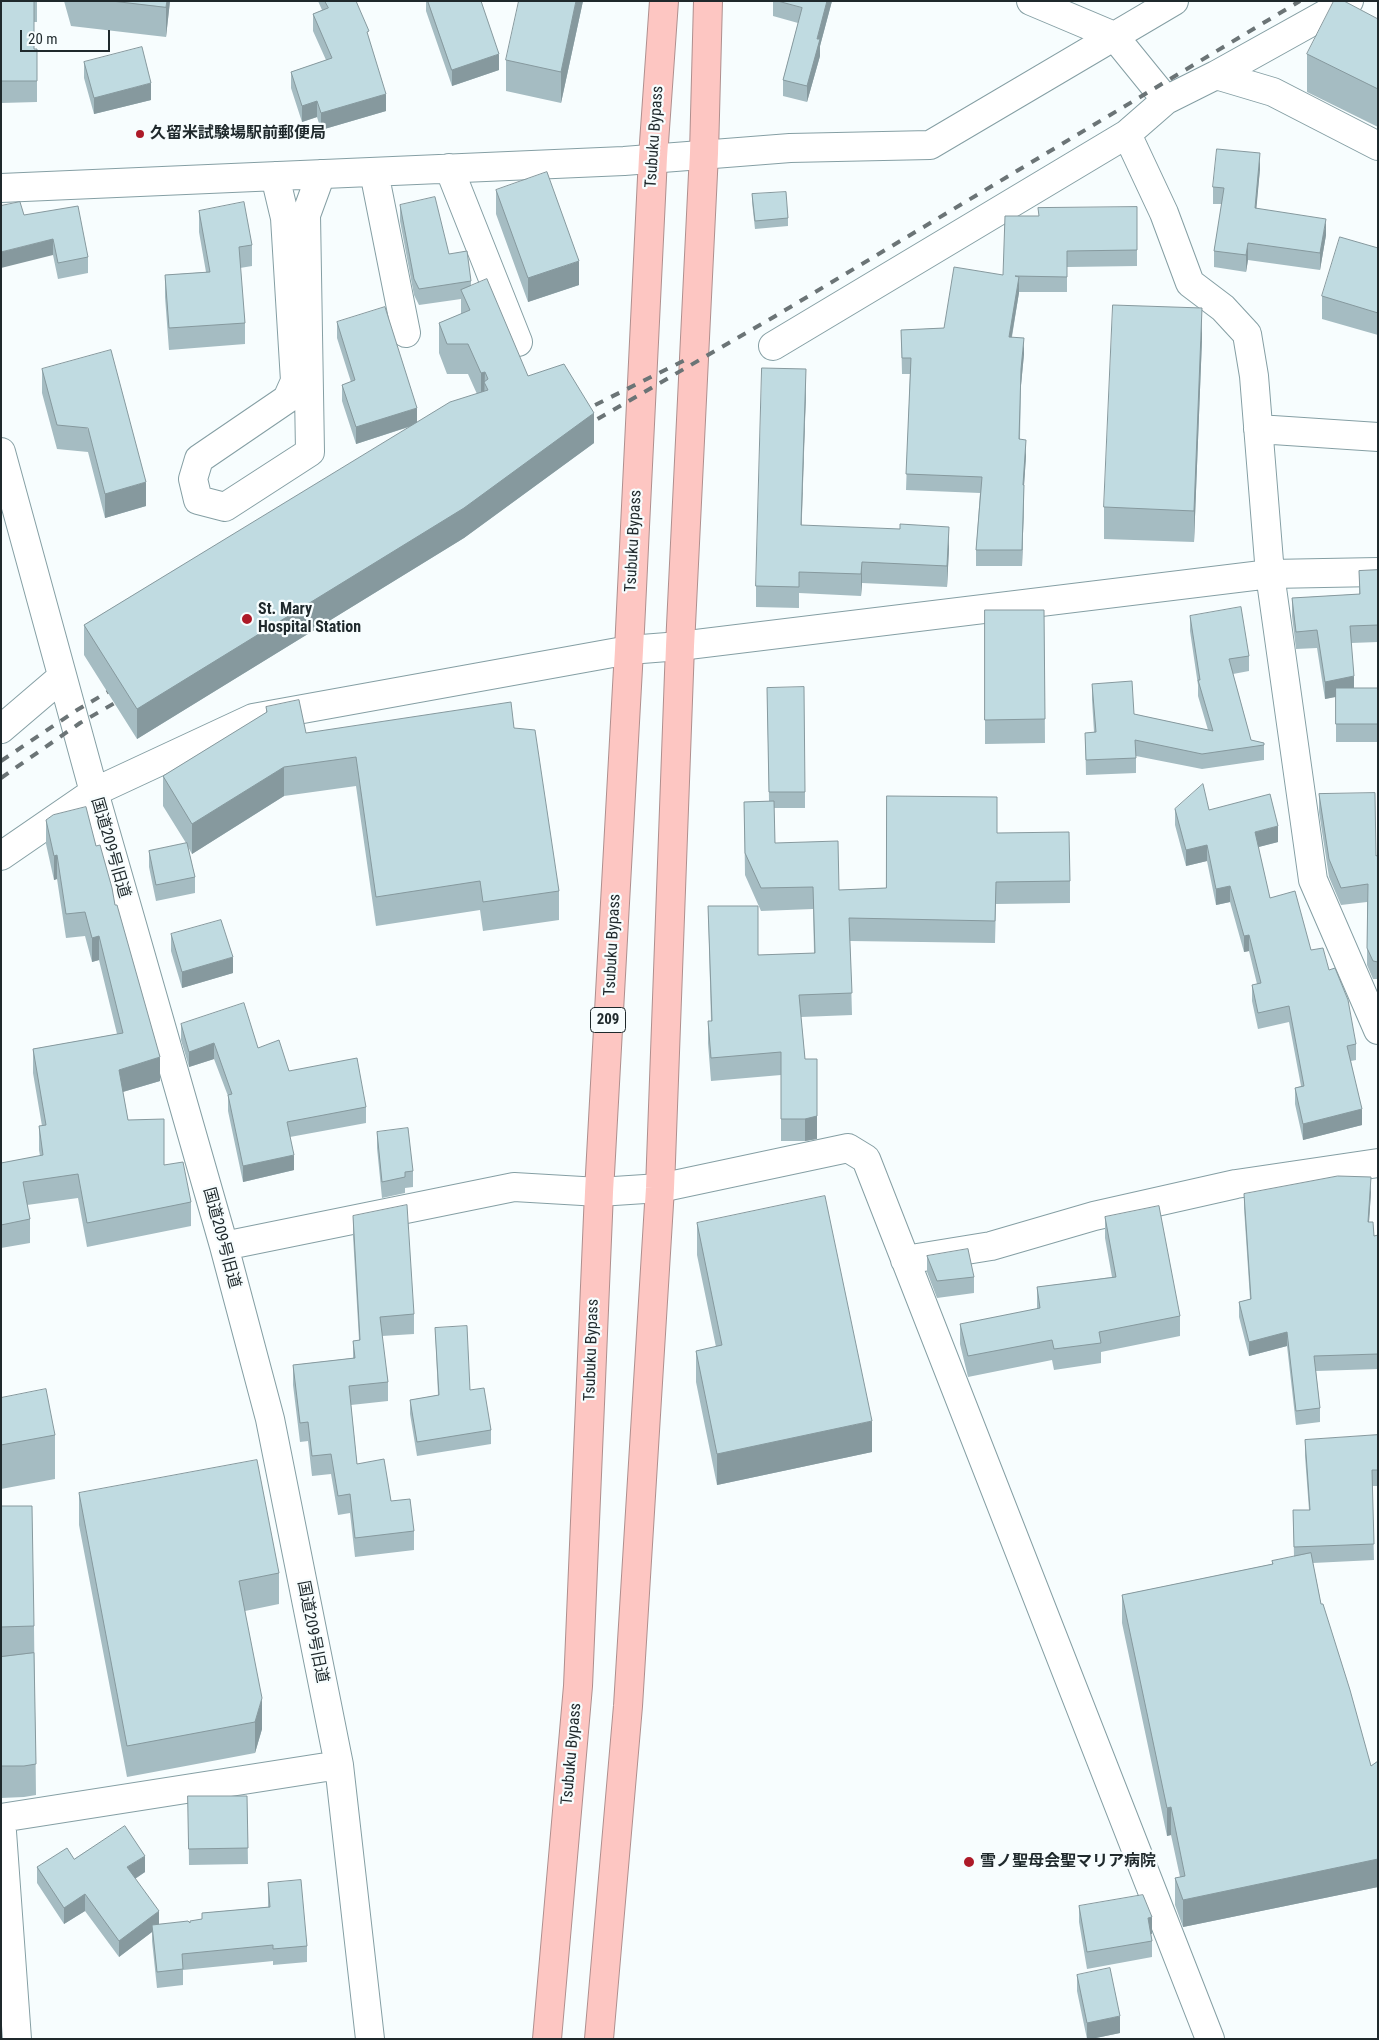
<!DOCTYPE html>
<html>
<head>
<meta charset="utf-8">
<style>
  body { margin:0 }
  #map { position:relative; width:1379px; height:2040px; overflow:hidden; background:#f7fdfe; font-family:"Roboto Condensed",sans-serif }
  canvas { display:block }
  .frame { position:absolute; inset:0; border:2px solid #1f292c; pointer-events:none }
  .scale { position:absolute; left:20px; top:30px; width:90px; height:22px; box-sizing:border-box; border:2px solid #1f292c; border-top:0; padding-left:6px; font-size:15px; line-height:18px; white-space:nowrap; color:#1f292c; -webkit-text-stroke:4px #f7fdfe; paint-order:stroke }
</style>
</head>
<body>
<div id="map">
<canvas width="1379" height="2040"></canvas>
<div class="frame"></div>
<div class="scale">20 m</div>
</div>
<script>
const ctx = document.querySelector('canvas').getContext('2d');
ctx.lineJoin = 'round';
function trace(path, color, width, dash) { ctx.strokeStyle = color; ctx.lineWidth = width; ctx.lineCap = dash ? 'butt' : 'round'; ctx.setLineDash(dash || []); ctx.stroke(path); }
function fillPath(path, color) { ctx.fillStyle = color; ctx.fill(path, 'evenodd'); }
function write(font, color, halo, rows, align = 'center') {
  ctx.font = font + ' "Roboto Condensed","Noto Sans JP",sans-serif'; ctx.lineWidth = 4.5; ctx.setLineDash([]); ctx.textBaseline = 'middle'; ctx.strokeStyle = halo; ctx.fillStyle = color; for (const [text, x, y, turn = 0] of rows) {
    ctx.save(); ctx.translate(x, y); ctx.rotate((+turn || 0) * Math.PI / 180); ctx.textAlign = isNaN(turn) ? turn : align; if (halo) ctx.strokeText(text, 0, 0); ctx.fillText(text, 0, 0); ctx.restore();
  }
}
const minor = new Path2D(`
  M1031,1L1114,36L1166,100
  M1216,75L1349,1
  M1378,146L1273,92L1216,75L1166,100L1127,134L1164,213L1190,283L1223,308L1247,334L1254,376L1270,574L1313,880L1378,1030
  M449,168L518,342
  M374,172L406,333
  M275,176L285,218L295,381L287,399L199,459L193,479L198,500L225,507L310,452L306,215L321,174
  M1,188L624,161L790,148L930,145L1174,1
  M773,346L1127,134
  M1258,429L1378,437
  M1,452L94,792L224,1246L270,1419L339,1765L370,2039
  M1,729L62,677
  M1,856L94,792L253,718L629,650L680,646L1270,574L1378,572
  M224,1246L514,1187L599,1192L660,1188L848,1148L866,1159L1210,2039
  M905,1260L991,1246L1094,1216L1236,1184L1378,1163
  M1,1818L339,1765
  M1,1818L17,2039`);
const highway = new Path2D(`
  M547,2039L578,1686L599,1192L629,650L653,157L664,1
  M599,2039L628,1706L660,1188L680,646L704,153L708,1`);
trace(minor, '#859fa4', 30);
trace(highway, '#af8f8e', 30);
trace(minor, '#fff', 28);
trace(highway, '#fdc6c2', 28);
trace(new Path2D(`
  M579,413L691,357
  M582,428L772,318L1300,1
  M1,761L77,710L118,686
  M1,778L80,723L125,697`), '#6b7476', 4, [9, 9]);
fillPath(new Path2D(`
  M1,1H37V22H34V49H37V102L1,103Z
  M64,1H170L166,37L71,26Z
  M318,1H356L369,39L386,111L321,130L317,117L302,122L291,88V72L326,60L313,31V14L322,10Z
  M426,1H481L499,70L452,86L426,11Z
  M583,1L561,103L506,91V60Z
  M773,1H832L820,46V56L807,102L783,96V80L798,23L773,16Z
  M1378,19V127L1307,92V54Z
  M84,62L151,100L94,114L84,78Z
  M1260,169L1256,208L1326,235L1320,270L1248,260L1246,272L1214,267V251L1222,204H1213V187Z
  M496,190L579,285L528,302L496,214Z
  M752,194L788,218V226L755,229L752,202Z
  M400,205L449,254L471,281V286L528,376L594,443L464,538L137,739L84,655V625L412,426L356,444L342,401V385L351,382L337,338V322L417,423L477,394L468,374H447L439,353V323L461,314V299L419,305L414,295L400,221Z
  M1137,207V266L1067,267V292H1019L1012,337L1024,354L1021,385L1020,439L1026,456L1024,485V501L1022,566H976V550L980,493L906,490L910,374H902L901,330L944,328L1003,275Z
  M199,211L252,245V266L240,268L245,323V344L169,350L165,297V275L206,272L199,232Z
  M24,215L88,257V273L58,279L53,255Z
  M1378,248V335L1322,319V296Z
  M1202,339L1194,542L1104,539V507Z
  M42,369L146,506L105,518L88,452L57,449L42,393Z
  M806,391L801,525L949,548L947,587L862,583L861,596L799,593V608L756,607V586Z
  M1378,570V642L1351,643L1354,688H1378V742H1336V697L1325,699L1317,648L1296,649L1292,616V598L1359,594V571Z
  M985,610H1044L1045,743L985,744Z
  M1190,616L1249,656V671L1233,674L1251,740L1264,743V760L1202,769L1136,756V773L1086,775L1085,733L1094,732L1092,700V684L1134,714L1208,730L1198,696V685L1190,631Z
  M767,688L805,792V808H774L775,843L839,890L886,888L997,833L1070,881V903L996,904L995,943L850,941L852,1015L801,1017L805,1059L817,1139L805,1141H781V1075L711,1081L708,1043V1021H711L708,906L758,955L814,953L813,909L761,911L745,875L744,802L769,801Z
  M266,707L306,733L514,728L559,891V920L483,931L480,910L376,926L356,786L284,796L192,854L188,847L195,877V893L156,901L149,867V851L186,843L163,806V776L266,713Z
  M1319,794L1376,856L1378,855V979H1373L1367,965V902L1341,905L1329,877L1319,812Z
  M1175,809L1209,810L1278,842L1258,847L1270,898L1311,950L1329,970L1356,1044V1060L1351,1061L1362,1125L1303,1140L1295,1104V1088L1301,1086L1289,1022L1258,1029L1252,1001V985L1257,984L1249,951L1244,952L1230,902L1216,905L1207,861L1186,866L1175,825Z
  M46,820L96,846L115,905L160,1081L123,1092L128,1120L164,1165L191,1202V1226L87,1247L78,1198L27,1205L30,1219V1243L1,1248V1163L40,1156L39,1150V1126H42L33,1073V1049L117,1034L99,960L92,962L85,936L66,938L57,879L54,880L46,844Z
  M171,934L233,973L182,988L171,951Z
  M181,1024L258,1048L289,1071L366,1107V1123L290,1137L294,1170L243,1182L228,1111V1096L214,1059L189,1067L181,1040Z
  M377,1132L413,1171V1187L405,1188V1193L382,1198L377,1148Z
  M1371,1192L1369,1222L1374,1236L1378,1235V1369L1316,1371L1320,1408V1422L1296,1425L1287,1346L1249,1356L1239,1317V1302L1250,1299L1244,1208V1194Z
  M353,1216L414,1314V1334L382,1336L388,1382V1401L351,1405L357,1464L391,1501L414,1531V1550L355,1557L350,1513L338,1515L331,1474L312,1476L308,1441L300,1442L293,1385V1365L353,1358V1341L359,1340L353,1236Z
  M1105,1217L1180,1316V1336L1101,1352V1363L1054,1370L1052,1360L968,1377L960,1344V1324L1037,1309V1287L1112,1277L1105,1238Z
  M697,1223L872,1452L717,1485L696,1382V1351L716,1347L697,1255Z
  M927,1256L974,1277V1293L937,1298L927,1272Z
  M435,1328L470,1390L491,1430V1444L417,1456L410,1414V1400L438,1395Z
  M1,1398L55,1435V1479L1,1489Z
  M1378,1435V1486H1372L1374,1560L1313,1563L1321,1604L1371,1766L1378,1761V1887L1183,1927L1175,1905V1878L1180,1877L1171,1835L1167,1836L1122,1623V1595L1272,1564V1561L1294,1557L1293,1510H1309L1305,1456V1440Z
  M79,1493L279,1573V1604L245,1611L262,1729L255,1753L127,1777L79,1525Z
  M1,1506L34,1626L36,1795L24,1797L1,1798Z
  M188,1796H247L248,1864L189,1865Z
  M74,1859L145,1872L135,1879L159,1924L190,1923L202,1919V1913L268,1907V1883L307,1946V1962L273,1965V1961L183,1970V1985L157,1988L152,1941V1932L119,1957L85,1911L64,1924L37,1883V1867Z
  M1079,1906L1152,1934H1151L1152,1941V1957L1087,1969L1079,1922Z
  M1077,1975L1120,2033L1091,2039H1087L1077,1991Z`), '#a5bcc2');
fillPath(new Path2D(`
  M167,1H170L166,37V7Z
  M576,1H583L561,103V72Z
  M827,1H832L820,46V56L807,102V86L817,39Z
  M499,54V70L452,86V70Z
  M151,83V100L94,114V98Z
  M386,94V111L321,130V113Z
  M317,101V117L302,122V106Z
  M1260,153V169L1255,224V208Z
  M1326,219V235L1320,270V253Z
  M53,239V255L1,268V252Z
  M1248,243V260L1246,272V255Z
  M579,261V285L528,302V278Z
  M1019,277V293L1009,352V337Z
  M1202,308V339L1194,542V511Z
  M1024,338V354L1021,385V369Z
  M806,369V391L801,546V525Z
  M485,372L484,402L481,404V373Z
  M417,408V424L356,444V427Z
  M594,413V443L464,538L137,739V709Z
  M1026,440V456L1023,501V485Z
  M146,482V506L105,518V494Z
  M1024,485V501L1022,566V550Z
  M949,527V548L947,587V566Z
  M862,562V583L861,596V574Z
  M1354,676V693L1325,699V682Z
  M284,767V796L192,854V824Z
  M1278,826V842L1255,848V832Z
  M1207,845V861L1186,866V850Z
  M57,855V879L54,880V856Z
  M1230,886V902L1216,905V889Z
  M1249,935V951L1244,952V936Z
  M99,936V960L92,962V938Z
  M233,957V973L182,988V972Z
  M214,1043V1059L189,1067V1052Z
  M160,1057V1081L119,1093V1070Z
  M817,1059V1139L805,1141V1119Z
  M1362,1109V1125L1303,1140V1124Z
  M294,1155V1170L243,1182V1166Z
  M1371,1177V1192L1368,1237V1222Z
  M1287,1332V1346L1249,1356V1342Z
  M872,1421V1452L717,1485V1454Z
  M262,1698V1729L255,1753V1722Z
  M1171,1807V1835L1167,1836V1808Z
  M145,1856V1872L127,1884V1867Z
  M1378,1859V1887L1183,1927V1900Z
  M85,1894V1911L64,1924V1908Z
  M159,1911V1928L152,1925V1932L119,1957V1941Z
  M1152,1917V1934L1148,1935V1918Z
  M1120,2016V2033L1091,2039H1087V2023Z`), '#86999e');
const building = new Path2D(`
  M1,1H34V49H37V81H1Z
  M112,1H167L166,7Z
  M325,1H356L369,31L367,32L386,94L321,113L317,101L302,106L291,72L332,58L313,14L328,8Z
  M428,1H481L499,54L452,70Z
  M519,1H576L561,72L506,60Z
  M778,1H827L817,39H820L807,86L783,80L802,8Z
  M1334,1H1344L1378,19V89L1307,54Z
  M142,47L151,83L94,98L84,62Z
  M1217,149L1260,153L1255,208L1326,219L1320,253L1248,243L1246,255L1214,251L1224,188L1213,187Z
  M547,172L579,261L528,278L496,190Z
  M786,192L788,218L755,221L752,194Z
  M435,197L449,254L467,251L471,281L419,289L414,279L400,205Z
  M20,202L24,215L78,206L88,257L58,263L53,239L1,252V206Z
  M244,202L252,245L239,247L245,323L169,328L165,275L210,272L199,211Z
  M1137,207V250L1067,251V277L1015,276L1019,277L1009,337L1024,338L1021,369L1019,439L1026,440L1023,485H1024L1022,550H976L982,477L906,474L911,358H902L901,330L944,328L954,267L1003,275L1005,216H1039L1038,208Z
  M1340,237L1378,248V313L1322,296Z
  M487,279L528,376L564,364L594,413L464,508L137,709L84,625L450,402L488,390L484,382L488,379L485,372L481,373L468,344H447L439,323L470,310L461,290Z
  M1113,305L1202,308L1194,511L1104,507Z
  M385,307L417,408L356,427L342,385L355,380L337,322Z
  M111,350L146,482L105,494L88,428L57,425L42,369Z
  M762,368L806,369L801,525L900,529V524L949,527L947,566L862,562L861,574L799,572V587L756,586Z
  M1378,570V625L1350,626L1354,676L1325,682L1317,630L1296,632L1292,598L1360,594L1359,571Z
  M1241,607L1249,656L1229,659L1251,740L1264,743V745L1202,754L1135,740L1136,758L1086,760L1085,733L1096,732L1092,684L1132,681L1134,714L1213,731L1198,680H1200L1190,616Z
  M985,610H1044L1045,719L985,720Z
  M804,687L805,792H769L767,688Z
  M1336,688H1378V724H1336Z
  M299,700L306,733L511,702L514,728L535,730L559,891L483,902L480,881L376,897L356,757L284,767L192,824L163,776L267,712L266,707Z
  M1203,784L1209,810L1270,794L1278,826L1255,832L1270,898L1295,891L1311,950L1323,948L1329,970L1335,968L1348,1000L1356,1044L1347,1046L1362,1109L1303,1124L1295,1088L1304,1086L1289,1006L1258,1013L1252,985L1261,983L1249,935L1244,936L1230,886L1216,889L1207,845L1186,850L1175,809Z
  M1375,793L1376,856L1378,855V962L1373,961L1367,948L1368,884L1341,888L1329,859L1319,794Z
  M887,796L997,797V833L1069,832L1070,881L996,882L995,921L849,918L852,993L799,995L805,1059H817V1116L805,1119H781V1052L711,1058L708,1021H712L708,906H758V955L815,953L813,887L761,888L745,853L744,802L774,801L775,843L838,841L839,890L886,888Z
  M86,807L96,846L100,845L112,888L115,905H117L160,1057L119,1070L128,1120L164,1119V1165L183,1162L191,1202L87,1223L78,1174L23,1182L30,1219L1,1225V1163L43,1155L39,1126L46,1125L33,1049L123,1033L99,936L92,938L85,912L66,914L57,855L54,856L46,820L53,815Z
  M187,843L195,877L156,885L149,851Z
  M221,920L233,957L182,972L171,934Z
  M244,1003L258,1048L279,1040L289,1071L357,1058L366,1107L287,1122L294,1155L243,1166L228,1095L232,1094L214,1043L189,1052L181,1024Z
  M408,1128L413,1171L405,1172V1177L382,1182L377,1132Z
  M1338,1176L1371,1177L1368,1222H1373L1374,1236L1378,1235V1354L1314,1356L1320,1408L1296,1411L1287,1332L1249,1342L1239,1302L1251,1299L1244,1194Z
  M825,1196L872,1421L717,1454L696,1351L722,1345L697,1223Z
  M407,1205L414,1314L380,1317L388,1382L349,1386L357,1464L384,1459L391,1501L410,1499L414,1531L355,1538L350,1494L338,1496L331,1454L312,1456L308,1422L300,1423L293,1365L355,1358L353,1341L360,1340L353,1216Z
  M1159,1206L1180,1316L1099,1332L1101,1343L1054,1349L1052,1340L968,1356L960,1324L1040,1308L1037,1287L1116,1277L1105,1217Z
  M968,1249L974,1277L937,1281L927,1256Z
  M467,1326L470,1390L484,1388L491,1430L417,1442L410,1400L439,1395L435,1328Z
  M46,1389L55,1435L1,1445V1398Z
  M1378,1435V1470H1372L1374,1544L1294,1547L1293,1510H1310L1305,1440Z
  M257,1460L279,1573L239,1581L262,1698L255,1722L127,1746L79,1493Z
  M1,1506H32L34,1626L1,1627Z
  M1311,1553L1321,1604H1323L1350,1690L1371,1766L1378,1761V1859L1183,1900L1175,1878L1185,1876L1171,1807L1167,1808L1122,1595L1273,1564L1272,1561Z
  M34,1653L36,1764L24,1766H1V1657Z
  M188,1796H247L248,1848L189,1849Z
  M125,1826L145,1856L127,1867L159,1911L119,1941L85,1894L64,1908L37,1867L67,1848L74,1859Z
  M301,1880L307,1946L273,1949V1945L182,1954L183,1969L157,1972L152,1925L188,1921L190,1923V1921L202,1919V1913L270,1907L268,1883Z
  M1143,1895L1152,1917L1148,1918L1152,1941L1087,1952L1079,1906Z
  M1110,1968L1120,2016L1087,2023L1077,1975Z`);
fillPath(building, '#c0dbe1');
trace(building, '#86999e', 1);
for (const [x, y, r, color] of [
  [140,134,5,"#ad1a28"],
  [247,619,6,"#ad1a28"],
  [969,1862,6,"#ad1a28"]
]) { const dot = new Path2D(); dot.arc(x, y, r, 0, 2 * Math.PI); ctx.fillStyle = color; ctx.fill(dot); trace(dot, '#f7fdfe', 2); }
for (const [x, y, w] of [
  [608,1020,35]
]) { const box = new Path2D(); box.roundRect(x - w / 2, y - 12.5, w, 25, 4); ctx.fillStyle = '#f7fdfe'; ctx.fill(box); trace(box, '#1f292c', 1); }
write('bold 15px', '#1f292c', null, [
  ["209",608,1020]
]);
write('bold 16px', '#1f292c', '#f7fdfe', [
  ["久留米試験場駅前郵便局",150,134],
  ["St. Mary",258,610],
  ["Hospital Station",258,628],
  ["雪ノ聖母会聖マリア病院",980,1862]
], 'left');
write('16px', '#1f292c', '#f7fdfe', [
  ["Tsubuku Bypass",655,137,-86],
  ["Tsubuku Bypass",634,541,-87],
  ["国道209号旧道",110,848,74],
  ["Tsubuku Bypass",613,945,-87],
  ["国道209号旧道",221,1238,75],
  ["Tsubuku Bypass",592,1350,-88],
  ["国道209号旧道",312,1632,79],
  ["Tsubuku Bypass",572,1754,-85]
]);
</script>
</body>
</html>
